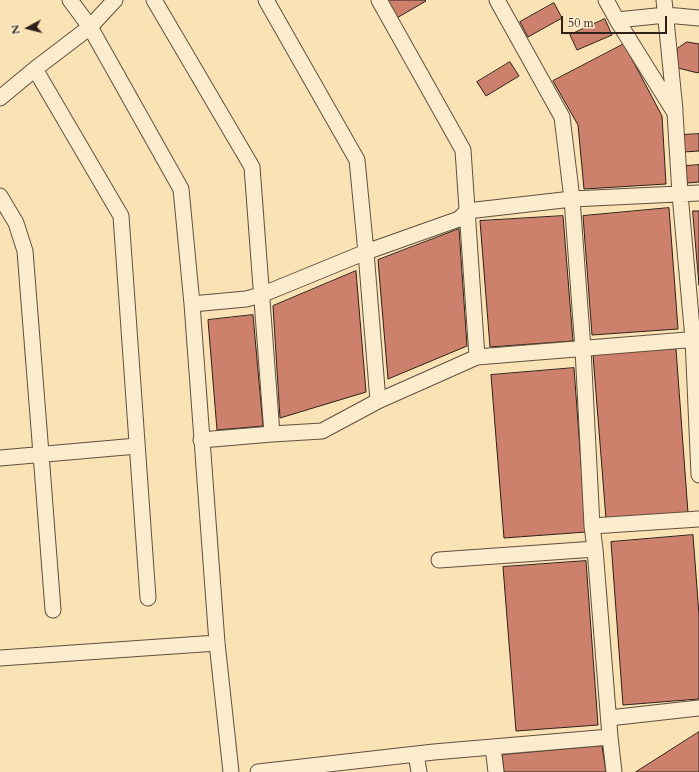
<!DOCTYPE html>
<html>
<head>
<meta charset="utf-8">
<style>
  body { margin:0 }
  #map { position:relative; width:699px; height:772px; overflow:hidden; background:#f9e2b4; font-family:Cardo,serif }
  canvas { display:block }
  .north { position:absolute; left:8px; top:8px; width:40px; height:40px; -webkit-text-stroke:3px #fbecce; paint-order:stroke; rotate:263deg; font-size:11px; font-weight:700; line-height:16px; text-align:center; color:#2e201a }
  .north::after { content:''; display:block; margin:auto; width:14px; height:18px; background:#2e201a; clip-path:polygon(50% 0,100% 100%,50% 72%,0 100%) }
  .scale { position:absolute; left:561px; top:16px; width:106px; height:18px; box-sizing:border-box; border:2px solid #2e201a; border-top:0; padding-left:5px; font-size:12px; line-height:14px; white-space:nowrap; color:#2e201a; -webkit-text-stroke:3px #fbecce; paint-order:stroke }
</style>
</head>
<body>
<div id="map">
<canvas width="699" height="772"></canvas>
<div class="north">N</div>
<div class="scale">50 m</div>
</div>
<script>
const ctx = document.querySelector('canvas').getContext('2d');
ctx.lineJoin = 'round';
function fillPath(path, color) { ctx.fillStyle = color; ctx.fill(path, 'evenodd'); }
function trace(path, color, width, dash) { ctx.strokeStyle = color; ctx.lineWidth = width; ctx.lineCap = dash ? 'butt' : 'round'; ctx.setLineDash(dash || []); ctx.stroke(path); }
const building = new Path2D(`
  M390,0H425L426,1L395,19L386,2Z
  M554,3L562,18L528,37L520,22Z
  M605,19L612,35L577,50L570,35Z
  M687,42L699,44V72L698,73L678,68L677,49Z
  M624,44L662,116L666,184L584,189L578,125L553,81Z
  M510,62L519,76L486,96L477,82Z
  M699,134V151L683,152L682,135Z
  M699,165V182L687,183L686,166Z
  M669,208L678,329L592,335L583,216Z
  M693,211H699V285Z
  M563,216L573,341L490,347L480,221Z
  M459,229L467,346L388,379L378,260Z
  M356,271L366,392L280,418L273,306Z
  M253,315L263,426L217,430L208,320Z
  M676,349L688,513L606,519L593,355Z
  M574,368L586,532L504,538L491,375Z
  M693,535L699,615V699L623,705L611,542Z
  M586,561L598,725L516,731L503,567Z
  M699,732V772H636Z
  M602,746L606,772H504L502,755Z`);
fillPath(building, '#cd806c');
trace(building, '#2e201a', 1);
const minor = new Path2D(`
  M70,0L90,27L181,189L192,304L217,643L231,772
  M154,0L252,167L272,434
  M266,0L357,160L366,252L378,401
  M379,0L463,150L477,357
  M606,0L617,20L675,113L680,194L693,339L699,475
  M664,0L675,110
  M617,20L666,15L699,18
  M35,69L90,27L115,0
  M0,98L35,69L121,216L148,598
  M0,196L16,223L25,251L41,454L53,610
  M192,304L246,299L261,295L366,252L459,219L467,211L572,199L699,193
  M201,440L272,434L322,431L378,401L477,357L699,339
  M0,458L137,446
  M592,526L699,519
  M439,560L595,549
  M0,658L217,643
  M609,718L699,708
  M610,737L614,772
  M493,747L496,772
  M416,754L419,772
  M258,772L434,752L610,737L595,549L592,526L583,349L572,199L562,117L497,0`);
trace(minor, '#615040', 17);
trace(minor, '#fbecce', 15);
</script>
</body>
</html>
